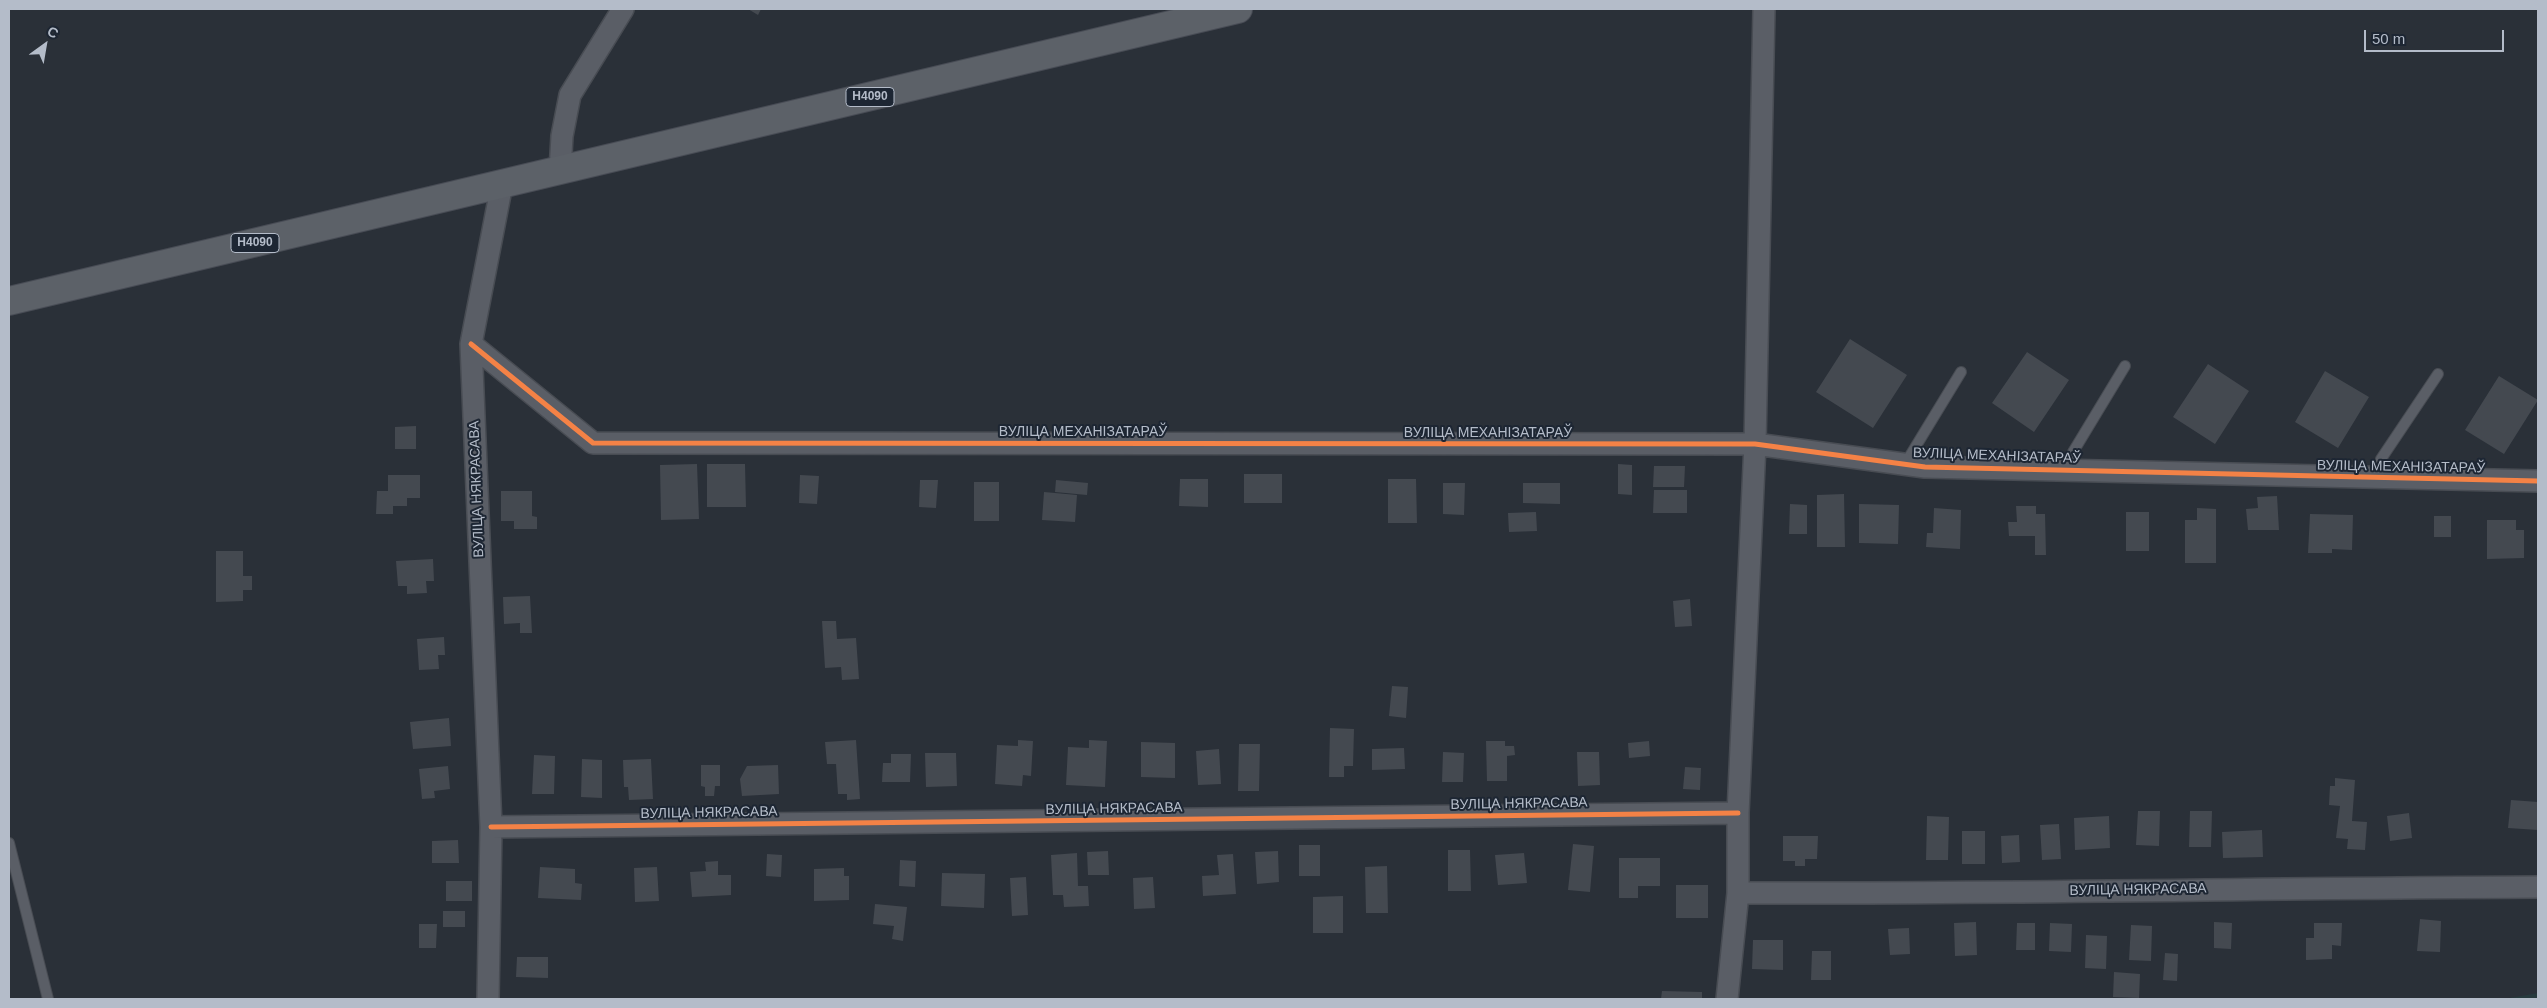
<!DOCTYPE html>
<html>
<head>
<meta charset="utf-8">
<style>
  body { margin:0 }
  #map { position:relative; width:2547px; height:1008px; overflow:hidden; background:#2a3038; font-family:Arial,sans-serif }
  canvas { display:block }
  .frame { position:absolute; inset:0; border:10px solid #b4bcc9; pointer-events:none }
  .north { position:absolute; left:20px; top:20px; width:50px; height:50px; -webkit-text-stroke:4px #1d2633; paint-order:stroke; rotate:32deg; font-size:14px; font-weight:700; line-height:20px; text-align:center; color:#b4bcc9 }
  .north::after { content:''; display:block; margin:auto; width:18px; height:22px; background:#b4bcc9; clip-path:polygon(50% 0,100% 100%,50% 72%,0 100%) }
  .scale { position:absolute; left:2364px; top:30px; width:140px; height:22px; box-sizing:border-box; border:2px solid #b4bcc9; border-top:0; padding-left:6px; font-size:15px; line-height:18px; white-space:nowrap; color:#b4bcc9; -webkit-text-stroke:4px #1d2633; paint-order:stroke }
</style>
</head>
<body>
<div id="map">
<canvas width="2547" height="1008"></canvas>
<div class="frame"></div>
<div class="north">С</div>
<div class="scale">50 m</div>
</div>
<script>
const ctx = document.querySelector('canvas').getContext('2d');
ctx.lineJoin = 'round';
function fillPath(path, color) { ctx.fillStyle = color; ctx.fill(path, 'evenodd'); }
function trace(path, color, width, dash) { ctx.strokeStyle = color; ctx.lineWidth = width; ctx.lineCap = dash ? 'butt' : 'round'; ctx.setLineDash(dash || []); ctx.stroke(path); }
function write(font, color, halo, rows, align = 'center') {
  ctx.font = font + ' Arial,sans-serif'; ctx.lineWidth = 4; ctx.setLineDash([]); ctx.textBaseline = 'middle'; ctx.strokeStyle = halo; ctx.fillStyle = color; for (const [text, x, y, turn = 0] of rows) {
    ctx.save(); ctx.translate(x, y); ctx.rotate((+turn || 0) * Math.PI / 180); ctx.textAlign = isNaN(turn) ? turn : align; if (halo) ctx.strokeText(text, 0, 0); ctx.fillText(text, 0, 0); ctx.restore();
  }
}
fillPath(new Path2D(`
  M2538,993V999H2504Z`), '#273a3e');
fillPath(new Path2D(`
  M748,9H761L758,15Z
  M1850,339L1907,375L1873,428L1816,392Z
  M2027,352L2069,380L2034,432L1992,403Z
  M2208,364L2249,391L2215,444L2173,417Z
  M2325,371L2369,397L2338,448L2295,422Z
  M2499,376L2538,400L2504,454L2465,430Z
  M416,426V449H395V427Z
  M697,464L699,519L661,520L660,465Z
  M707,464H745L746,507H707Z
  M1618,464L1632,465V495L1618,494Z
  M1654,466H1685L1684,487H1653Z
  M1244,474H1282V503H1244Z
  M388,475H420V498H407V506H393V514H376L377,491H388Z
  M800,475L819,476L817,504L799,503Z
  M1180,479H1208V507L1179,506Z
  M1388,479H1416L1417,523H1388Z
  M920,480H938L936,508L919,507Z
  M1056,480L1088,483L1087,495L1055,492Z
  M974,482H999V521H974Z
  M1443,483H1465L1464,515L1443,514Z
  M1523,483H1560V504L1523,503Z
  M1654,490H1687V513H1653Z
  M501,491H532V516L537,517V529H514V521H501Z
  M1044,492L1077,495L1075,522L1042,520Z
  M1844,494L1845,547H1817V495Z
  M2277,496L2279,530H2248L2246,509L2258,508L2257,497Z
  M1790,504L1807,505V534H1789Z
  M1859,504L1899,505L1898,544L1859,543Z
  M2016,506H2036V514H2045L2046,555H2035V536H2009L2008,522H2017Z
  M1934,508L1961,510L1960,549L1926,547L1927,533H1933Z
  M2197,508L2216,509V563H2185V520H2197Z
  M1536,512L1537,531L1509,532L1508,513Z
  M2126,512H2149V551H2126Z
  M2310,514L2353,515L2352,550L2332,549V553H2308Z
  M2434,516H2451V537H2434Z
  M2487,520H2516V530H2524V558L2487,559Z
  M216,551H243V576H252V590H243V601L216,602Z
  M433,559L434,581H426L427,593L407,594V586H398L396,561Z
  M530,596L532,633H520V623L504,624L503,597Z
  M1690,599L1692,626L1675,627L1673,601Z
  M822,621H836L837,639L856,638L859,679L842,680L841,667L825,668Z
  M444,637L445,655H438L439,669L419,670L417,639Z
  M1392,686L1408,687L1406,718L1389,716Z
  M449,718L451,746L413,749L410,722Z
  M1330,728L1354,729L1353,766H1344V777H1329Z
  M856,740L860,799L847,800V794H838L836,764H827L825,742Z
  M1018,740L1033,741L1031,776L1023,775L1022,786L995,784L997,745L1018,746Z
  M1089,740L1107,741L1105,787L1066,785L1068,747L1089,748Z
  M1486,741H1505V746H1514L1515,755L1507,756V781H1487Z
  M1649,741L1650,756L1629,758L1628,743Z
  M1141,742L1175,743V778L1141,777Z
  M1239,744H1260L1259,791H1238Z
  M1404,748L1405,769L1372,770V749Z
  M1219,749L1221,784L1198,785L1196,751Z
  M1443,752L1464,753L1463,782H1442Z
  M1577,752H1599L1600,785L1578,786Z
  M925,753H956L957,786L926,787Z
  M891,754H911L910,782H882L883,763H891Z
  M534,755L555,756L554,794H532Z
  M582,759L602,760V798L581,797Z
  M651,759L653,799L629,800L628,787H624L623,760Z
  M701,765H720V786H715L714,796H705V787L701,786Z
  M778,765L779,794L742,796L740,779L747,766Z
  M448,766L450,789L434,791L435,798L422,799L419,769Z
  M1685,767L1701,768L1700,790L1683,789Z
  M2335,778L2355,780L2352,821L2367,822L2365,850L2347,849L2348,839L2336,838L2340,806L2329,805L2330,786H2335Z
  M2511,800L2538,802V830L2508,828Z
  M2138,811H2160L2159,846L2136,845Z
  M2190,811H2212L2211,847H2189Z
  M2409,813L2412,838L2390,841L2387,816Z
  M1927,816L1949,817L1948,860H1926Z
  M2109,816L2110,848L2075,850L2074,818Z
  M2059,824L2061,859L2042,860L2040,825Z
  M2262,830L2263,857L2223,858L2222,832Z
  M1962,831H1985V864H1962Z
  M2019,835L2020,862L2002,863L2001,836Z
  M1783,836H1818L1817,859H1805V866H1795V861H1783Z
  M458,840L459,863H432V841Z
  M1573,844L1594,846L1590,892L1568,890Z
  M1299,845H1320V876H1299Z
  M1448,850H1470L1471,891H1448Z
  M1108,851L1109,875H1088L1087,852Z
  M1278,851L1279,882L1257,884L1255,852Z
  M1077,853L1078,886H1088L1089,906L1064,907L1063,895H1053L1051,855Z
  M1524,853L1527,883L1498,885L1495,855Z
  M767,854L782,855L781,877L766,876Z
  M1233,854L1236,894L1203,896L1202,876L1219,875L1217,855Z
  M1619,858H1660V886H1638V898H1619Z
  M900,860L916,861L915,887L899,886Z
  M718,861V875H731V895L692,897L690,872L706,871L705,862Z
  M1387,866L1388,913H1366L1365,867Z
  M540,867L575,869V883L582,884L581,900L538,898Z
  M657,867L659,901L635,902L634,868Z
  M844,868V876H849V900L814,901V869Z
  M942,873L985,874L984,908L941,906Z
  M1026,877L1028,915L1012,916L1010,878Z
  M1153,877L1155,908L1134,909L1133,878Z
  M446,881H472V901H446Z
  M1676,885H1708V918H1676Z
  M1343,896V933H1313V897Z
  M875,904L907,907L903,941L892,939L894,926L873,924Z
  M443,911H465V927H443Z
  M2420,919L2441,921L2440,952L2417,951Z
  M1976,922L1977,955L1955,956L1954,923Z
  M2214,922L2232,923L2231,949L2214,948Z
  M2017,923H2035V950H2016Z
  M2050,923L2072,924L2071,952L2049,951Z
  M2314,923H2342L2341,946L2332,945V959L2306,960V938H2314Z
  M419,924H437L436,948H419Z
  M2131,925L2152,926L2151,961L2129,960Z
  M1909,928L1910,954L1890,955L1888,929Z
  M2086,935L2107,936L2106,969L2085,968Z
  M1753,940H1783V970L1752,969Z
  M1812,951H1831V980H1811Z
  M2165,953L2178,954L2177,981L2163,980Z
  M517,957H548V978L516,977Z
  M2114,972L2140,974L2139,998L2113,997Z
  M1662,991L1702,992V999H1661Z`), '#444950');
const lane = new Path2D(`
  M1905,464L1961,372
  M2073,470V452L2125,366
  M2381,477V459L2438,374
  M9,843L48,999`);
const street = new Path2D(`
  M560,171L562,136L570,95L623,9
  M471,344L593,443L1755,444L1925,467L2538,481
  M491,827L1738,813
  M1738,893C2005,894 2272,888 2538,887
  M488,999L491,827L471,344L502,184
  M1727,999L1738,893V813L1755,444L1764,9`);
const primary = new Path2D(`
  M9,301L1238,9`);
trace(lane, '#484c53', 12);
trace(street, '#484c53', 24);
trace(primary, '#484c55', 30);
trace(lane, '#5a5e66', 10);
trace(street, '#5a5e66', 21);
trace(primary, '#5c6168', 28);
trace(new Path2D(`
  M471,344L593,443L1755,444L1925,467L2538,481
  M491,827L1738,813`), '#f48246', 5);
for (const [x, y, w] of [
  [870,97,48],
  [255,243,48]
]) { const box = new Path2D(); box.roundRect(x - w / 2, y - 9.5, w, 19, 4); ctx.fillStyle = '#1d2633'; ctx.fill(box); trace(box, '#b4bcc9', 1); }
write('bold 12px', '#b4bcc9', null, [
  ["Н4090",870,97],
  ["Н4090",255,243]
]);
write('14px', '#b4bcc9', '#1d2633', [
  ["ВУЛІЦА МЕХАНІЗАТАРАЎ",1083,432],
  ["ВУЛІЦА МЕХАНІЗАТАРАЎ",1488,433],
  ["ВУЛІЦА МЕХАНІЗАТАРАЎ",1997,456,2],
  ["ВУЛІЦА МЕХАНІЗАТАРАЎ",2401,467,1],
  ["ВУЛІЦА НЯКРАСАВА",477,489,-92],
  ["ВУЛІЦА НЯКРАСАВА",1519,804,-1],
  ["ВУЛІЦА НЯКРАСАВА",1114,809,-1],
  ["ВУЛІЦА НЯКРАСАВА",709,813,-1],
  ["ВУЛІЦА НЯКРАСАВА",2138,890,-1]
]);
</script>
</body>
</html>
